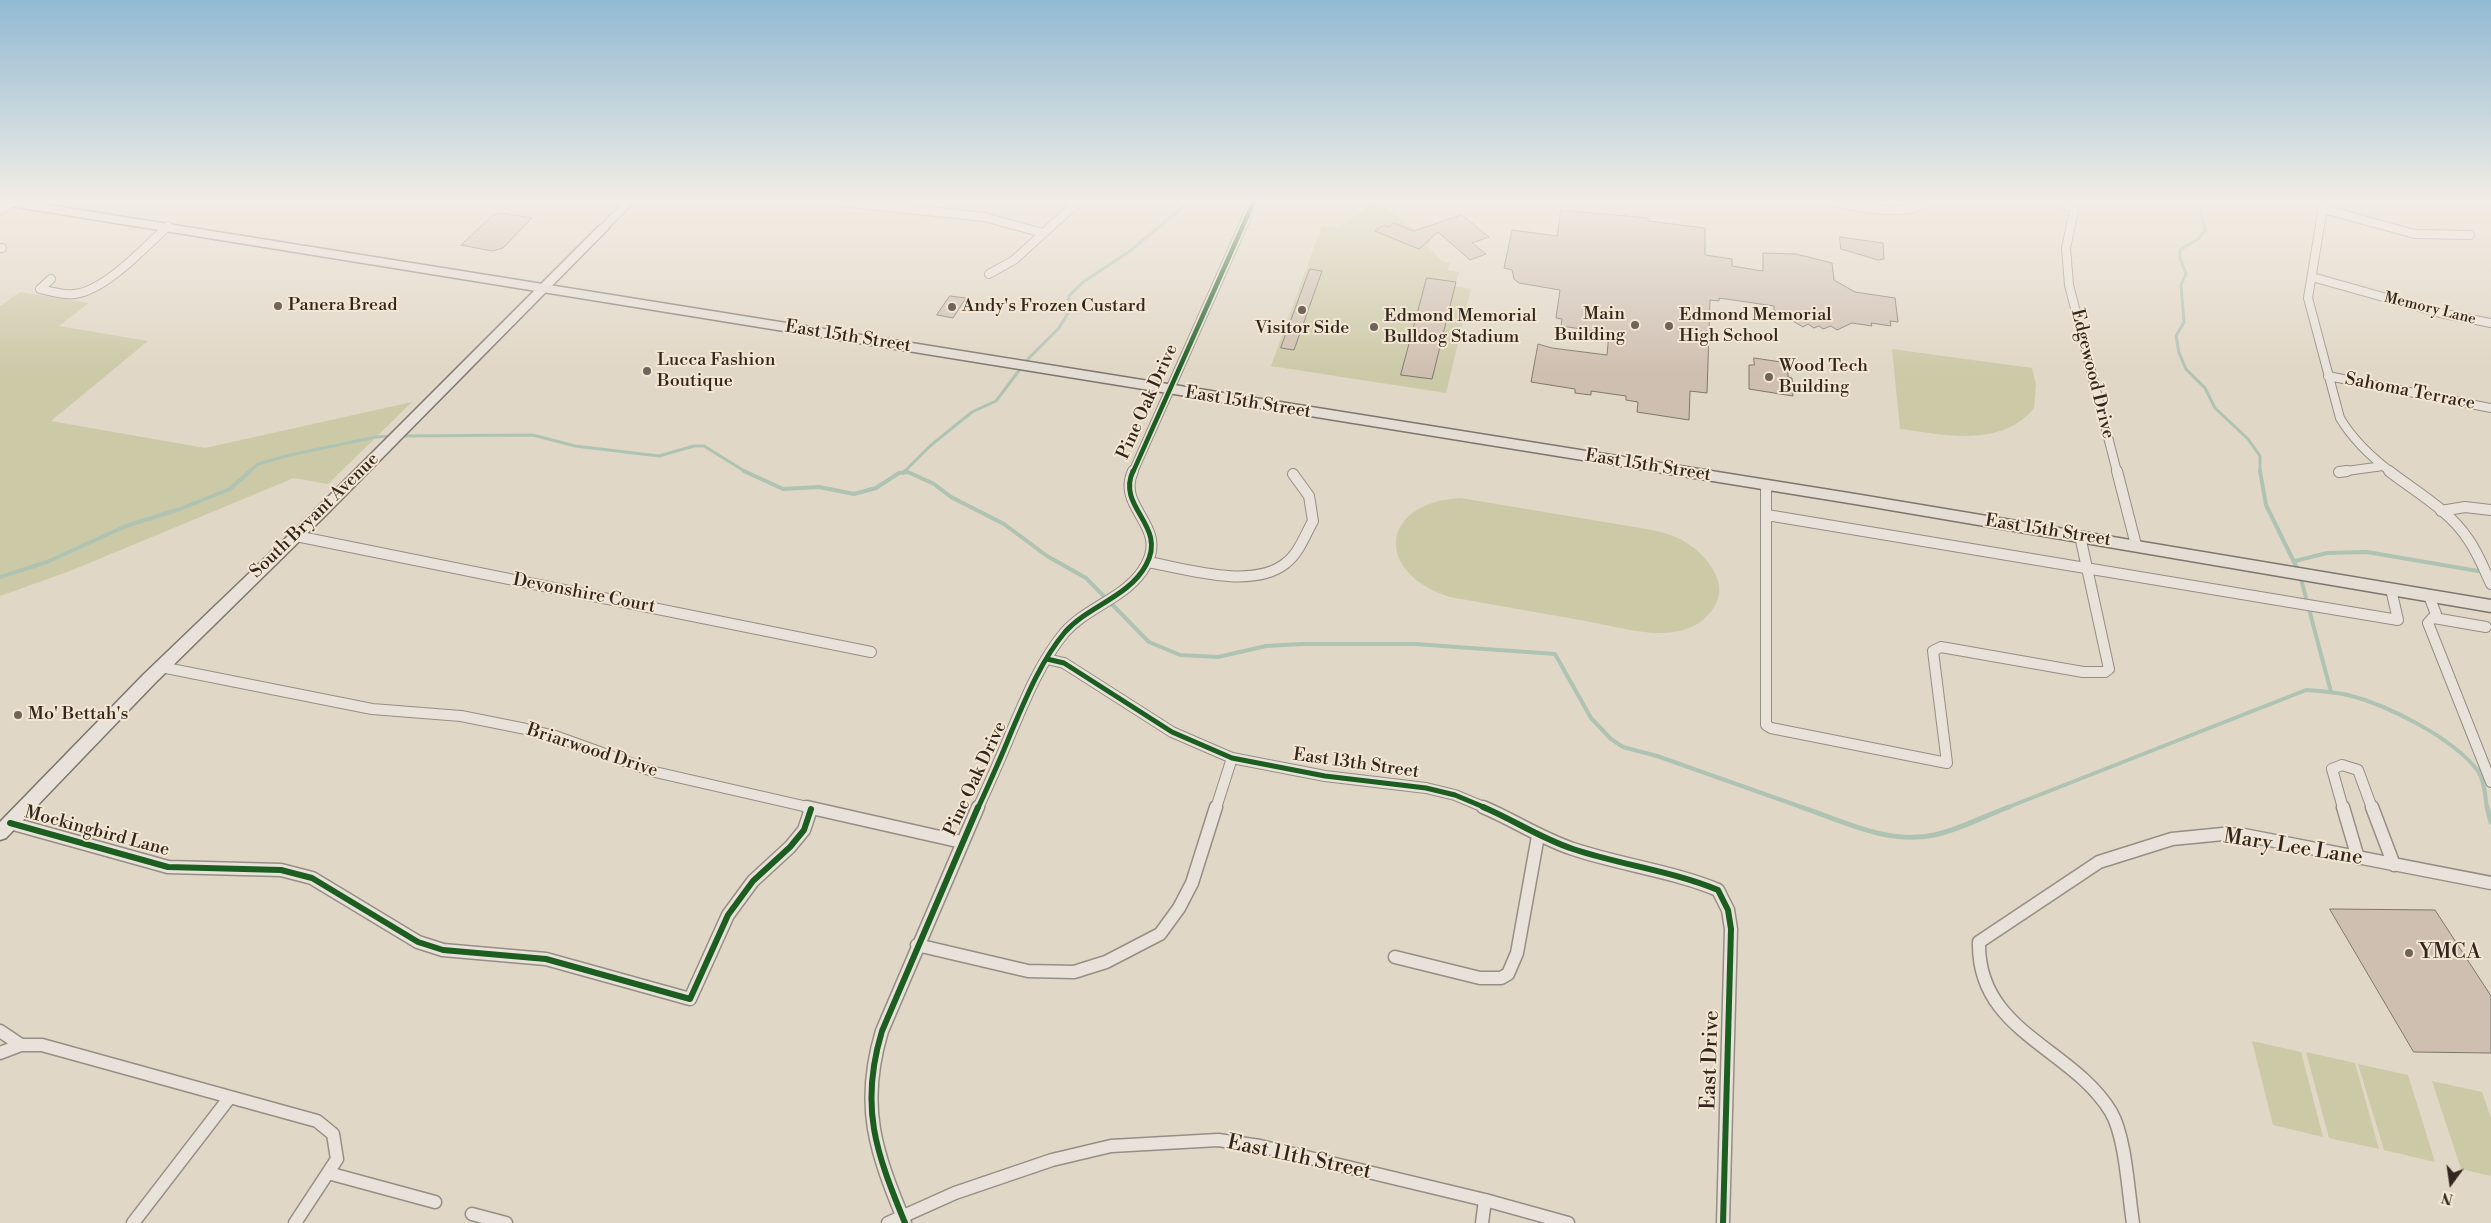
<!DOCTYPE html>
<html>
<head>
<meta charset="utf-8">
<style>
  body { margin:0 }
  #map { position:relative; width:2491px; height:1223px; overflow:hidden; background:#e1d7c6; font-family:"Libre Bodoni",serif }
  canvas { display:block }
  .north { position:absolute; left:2426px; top:1158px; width:50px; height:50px; -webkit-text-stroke:4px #f3e7d3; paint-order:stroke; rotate:194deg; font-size:14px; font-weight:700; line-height:20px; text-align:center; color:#32261e }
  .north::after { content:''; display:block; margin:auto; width:18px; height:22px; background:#32261e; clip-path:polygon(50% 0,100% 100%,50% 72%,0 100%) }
</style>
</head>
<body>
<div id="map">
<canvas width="2491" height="1223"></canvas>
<div class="north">N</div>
</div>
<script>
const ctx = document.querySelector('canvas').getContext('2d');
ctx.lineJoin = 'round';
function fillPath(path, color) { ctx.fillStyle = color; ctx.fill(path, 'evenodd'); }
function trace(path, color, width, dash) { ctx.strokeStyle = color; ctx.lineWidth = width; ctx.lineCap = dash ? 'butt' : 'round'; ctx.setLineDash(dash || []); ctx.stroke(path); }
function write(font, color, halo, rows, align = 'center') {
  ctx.font = font + ' "Libre Bodoni",serif'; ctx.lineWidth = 4; ctx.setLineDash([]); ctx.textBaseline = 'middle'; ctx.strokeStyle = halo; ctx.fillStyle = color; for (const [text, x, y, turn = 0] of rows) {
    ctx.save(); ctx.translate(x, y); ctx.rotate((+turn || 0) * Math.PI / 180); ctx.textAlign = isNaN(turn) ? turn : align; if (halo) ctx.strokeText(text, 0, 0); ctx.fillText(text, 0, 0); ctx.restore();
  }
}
fillPath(new Path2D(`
  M1374,202C1395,211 1406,226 1428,235L1424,239L1431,241L1428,246L1442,261L1450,263L1448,270L1459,272L1455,286L1471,289L1446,393L1271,366L1322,225L1338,228Z
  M20,292L89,303L59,326L148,341L51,421L205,448L412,402L328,484L294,478L70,571L0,596V306Z
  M1892,349L2032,368L2036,385L2034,408C2001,448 1946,435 1900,429Z
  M1460,498L1646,529C1658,531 1671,534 1682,540C1705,553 1733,584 1712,610C1703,623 1689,630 1674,632C1647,636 1618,627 1591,622C1544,614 1497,605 1450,597C1374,573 1379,503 1460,498Z
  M2252,1041L2301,1052L2323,1137L2273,1125Z
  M2306,1052L2355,1063L2379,1149L2329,1138Z
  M2358,1064L2408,1075L2435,1162L2384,1150Z
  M2432,1081L2482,1092L2491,1118V1176L2461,1169Z`), '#ccc9a7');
trace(new Path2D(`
  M2198,201L2205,230L2198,239L2180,250V258L2186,274L2181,285L2184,322L2176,336L2179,353L2186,369L2205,388L2215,408L2248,439L2260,456V472
  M400,436L533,435L575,446L659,456L694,446H704L746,472
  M249,472L258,464L290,455L376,437L393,436
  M904,472L930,446L972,412L996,401L1027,360L1059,328L1068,313L1069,296L1083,282L1130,251L1190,201
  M907,472H908`), '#afc3b3', 3);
trace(new Path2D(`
  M744,471L783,489L819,487L854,494L876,488L899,473L908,472L934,484L951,497L1004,524L1047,556L1086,578L1149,642L1180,655L1218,657L1266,646L1302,644H1415L1555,654L1591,718L1611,739L1623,747L1657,756L1804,808
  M2260,471L2266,505L2297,568
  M903,473L905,471
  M2295,561L2327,553L2367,552L2478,571
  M0,577L47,562L126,526L180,509L230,489L250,471
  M2301,579L2331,692
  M2006,808L2306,690C2320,691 2334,692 2348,695C2388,705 2453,738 2478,771C2485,781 2485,796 2487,808`), '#afc3b3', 4);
trace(new Path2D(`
  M1801,807C1843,821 1888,845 1934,835C1959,830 1984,816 2009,807
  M2487,807L2491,822`), '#afc3b3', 5);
const building = new Path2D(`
  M1561,210L1648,218V221L1705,228V255L1732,259V266L1763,271V253L1796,254L1832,263L1834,280L1855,292L1895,298L1898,322L1890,321L1891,326L1871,323L1872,326L1852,323L1837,330L1831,326L1823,329L1819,326L1814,328L1808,324L1803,327L1774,310V306L1719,298V301L1710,300L1707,393L1690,391L1689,420L1637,412L1638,402L1626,400V396L1591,391V395L1575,393V389L1531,382L1538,344L1552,348L1607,355L1609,333L1561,326L1562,319L1556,318L1560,290L1519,283L1514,279L1512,270L1504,268L1512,230L1557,236Z
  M501,213L532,218L503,248L492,251L461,245L492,216Z
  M1462,215L1489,237L1472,243L1486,254L1470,260L1438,232L1419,249L1375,231L1384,225L1389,227L1394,223L1413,231Z
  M1840,237L1883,243L1884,259L1878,260L1841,249Z
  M1310,269L1322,271L1294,350L1281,348Z
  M1427,278L1456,282L1432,379L1401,375Z
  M950,296L966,298L953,318L937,315Z
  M1754,358L1788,363V377L1792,378L1793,396L1749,389V365H1754Z
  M2330,909L2435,910L2491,996V1053L2414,1052Z`);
fillPath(building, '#cfbfb1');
trace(building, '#7d766d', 1);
const minorFar2 = new Path2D(`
  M830,201L984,217L1043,233
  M1825,201C1858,206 1900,219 1931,201
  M2052,201L2074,208
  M2076,201L2066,248L2069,285L2117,472
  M2324,201L2308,298L2340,418C2353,440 2370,456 2391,472
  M2323,209L2415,234L2470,235
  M0,210L13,202
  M0,248H2
  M989,274L1014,260L1079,201
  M2312,277L2440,313L2491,323
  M51,279L40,289C51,291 63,296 75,294C106,290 145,247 168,226
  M2328,376L2491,408
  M1133,472L1254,201
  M2339,472L2383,466`);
const minorFar1 = new Path2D(`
  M2117,471L2136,545
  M2389,471C2416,492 2449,510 2468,539C2478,553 2484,569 2491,584
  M2339,472L2347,471
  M1766,485V725L1771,728L1947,763L1933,651L1941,647L2083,672H2105L2109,669L2080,536
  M2441,511L2465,507L2491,510
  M1767,515L2398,620L2391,589
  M296,536L871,652
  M1148,562C1186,569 1253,590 1286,563C1299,553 1305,535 1313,521L1309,496L1293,474
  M2429,596L2436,614L2428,623L2491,782
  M2434,618L2486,627
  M1047,659L1064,663L1172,732L1232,758L1325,776L1426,788L1455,795L1486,808
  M161,667L372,709L461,716L526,729L555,736L655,772L812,808
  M978,808C989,784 1000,760 1010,735C1025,700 1040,662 1065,632C1088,606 1129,597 1146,565C1168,525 1116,508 1133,471
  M1216,808L1232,758
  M2343,808L2332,769L2342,765L2358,770L2372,808`);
const minor = new Path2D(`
  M807,807L962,842
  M1483,807C1514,820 1540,838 1573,849C1621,865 1672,871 1718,890L1728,910L1731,929L1723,1223
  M2343,807L2358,858
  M2372,807L2394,865
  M10,823L168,867L281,870L312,878L418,942L443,950L546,959L690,999L728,915L753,881L790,847L804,830L811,809
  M917,945L1028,971L1074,972L1106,962L1160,934L1179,908L1192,883L1216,807
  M1395,957L1480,978H1501L1508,974L1517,953L1538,836
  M0,1031L21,1045L0,1053
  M21,1045H42L230,1097L133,1223
  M230,1097L317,1121L333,1134L337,1159L295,1223
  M328,1173L435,1202
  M472,1214L506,1223
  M888,1223L955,1193L1052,1160L1111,1146L1218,1140L1260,1146L1485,1200L1568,1223
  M905,1223C876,1152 859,1107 882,1031L978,807
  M1482,1223L1485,1200
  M2133,1223C2128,1192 2126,1138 2111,1112C2072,1047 1977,1032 1979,942L2099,862L2172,839L2223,834L2244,835L2491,883`);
const tertiary = new Path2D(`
  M625,201H635L606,230H600V226Z`);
const secondary = new Path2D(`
  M603,225L609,228L607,230L326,515L155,683L6,838L0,840V822L143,675L316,509L599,226Z`);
const primary = new Path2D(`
  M0,201H24L1855,494L2491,600V612L1855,504L4,205L0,204Z`);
trace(minorFar2, '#958e84', 10);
trace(minorFar1, '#958e84', 12);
trace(minor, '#958e84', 15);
trace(tertiary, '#958e84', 3);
trace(secondary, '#7d766d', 3);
trace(primary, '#7d766d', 3);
trace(minorFar2, '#e8e2da', 8);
trace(minorFar1, '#e8e2da', 10);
trace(minor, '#e8e2da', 12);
fillPath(tertiary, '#e8e2da');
fillPath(secondary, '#e8e2da');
fillPath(primary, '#e3ddd4');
trace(new Path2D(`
  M1133,472L1254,201`), '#1b5e20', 4.5);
trace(new Path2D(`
  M1047,659L1064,663L1172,732L1232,758L1325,776L1426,788L1455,795L1486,808
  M978,808C989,784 1000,760 1010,735C1025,700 1040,662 1065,632C1088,606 1129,597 1146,565C1168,525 1116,508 1133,471`), '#1b5e20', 5);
trace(new Path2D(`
  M1483,807C1514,820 1540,838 1573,849C1621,865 1672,871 1718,890L1728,910L1731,929L1723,1223
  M10,823L168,867L281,870L312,878L418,942L443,950L546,959L690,999L728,915L753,881L790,847L804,830L811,809
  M905,1223C876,1152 859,1107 882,1031L978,807`), '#1b5e20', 6);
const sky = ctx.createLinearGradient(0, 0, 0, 372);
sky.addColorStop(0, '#91bad3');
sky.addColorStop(0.54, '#f2ede5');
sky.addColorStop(1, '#f2ede500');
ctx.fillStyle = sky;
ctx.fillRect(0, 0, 2491, 372);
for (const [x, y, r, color] of [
  [278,306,5,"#6f6459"],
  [952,307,5,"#6f6459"],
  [1302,310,5,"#6f6459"],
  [1635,325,5,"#6f6459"],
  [1669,326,5,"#6f6459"],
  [1374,327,5,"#6f6459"],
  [647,371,5,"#6f6459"],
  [1769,377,5,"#6f6459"],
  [18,715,5,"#6f6459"],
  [2409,953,5,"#6f6459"]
]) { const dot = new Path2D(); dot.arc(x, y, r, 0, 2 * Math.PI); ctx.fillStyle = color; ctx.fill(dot); trace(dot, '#f3e7d3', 2); }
write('15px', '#32261e', '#f3e7d3', [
  ["Memory Lane",2430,309,14]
]);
write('18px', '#32261e', '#f3e7d3', [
  ["Panera Bread",288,306],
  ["Andy's Frozen Custard",962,307],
  ["Main",1625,315,"right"],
  ["Building",1625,336,"right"],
  ["Edmond Memorial",1679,316],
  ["High School",1679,337],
  ["Edmond Memorial",1384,317],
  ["Bulldog Stadium",1384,338],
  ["Visitor Side",1302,329,"center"],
  ["Lucca Fashion",657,361],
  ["Boutique",657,382],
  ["Wood Tech",1779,367],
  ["Building",1779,388],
  ["Mo' Bettah's",28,715]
], 'left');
write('18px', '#32261e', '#f3e7d3', [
  ["East 15th Street",848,337,9],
  ["Edgewood Drive",2092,374,76],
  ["Sahoma Terrace",2410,392,11],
  ["Pine Oak Drive",1148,402,-66],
  ["East 15th Street",1248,403,9],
  ["East 15th Street",1648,466,9],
  ["South Bryant Avenue",315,516,-44],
  ["East 15th Street",2048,531,9],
  ["Devonshire Court",584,594,11],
  ["Briarwood Drive",592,751,18],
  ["East 13th Street",1356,764,8],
  ["Pine Oak Drive",976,779,-65],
  ["Mockingbird Lane",97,832,15]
]);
write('21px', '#32261e', '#f3e7d3', [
  ["Mary Lee Lane",2293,848,9],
  ["East Drive",1711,1060,-88],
  ["East 11th Street",1299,1158,12]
]);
write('21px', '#32261e', '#f3e7d3', [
  ["YMCA",2419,953]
], 'left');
</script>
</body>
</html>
